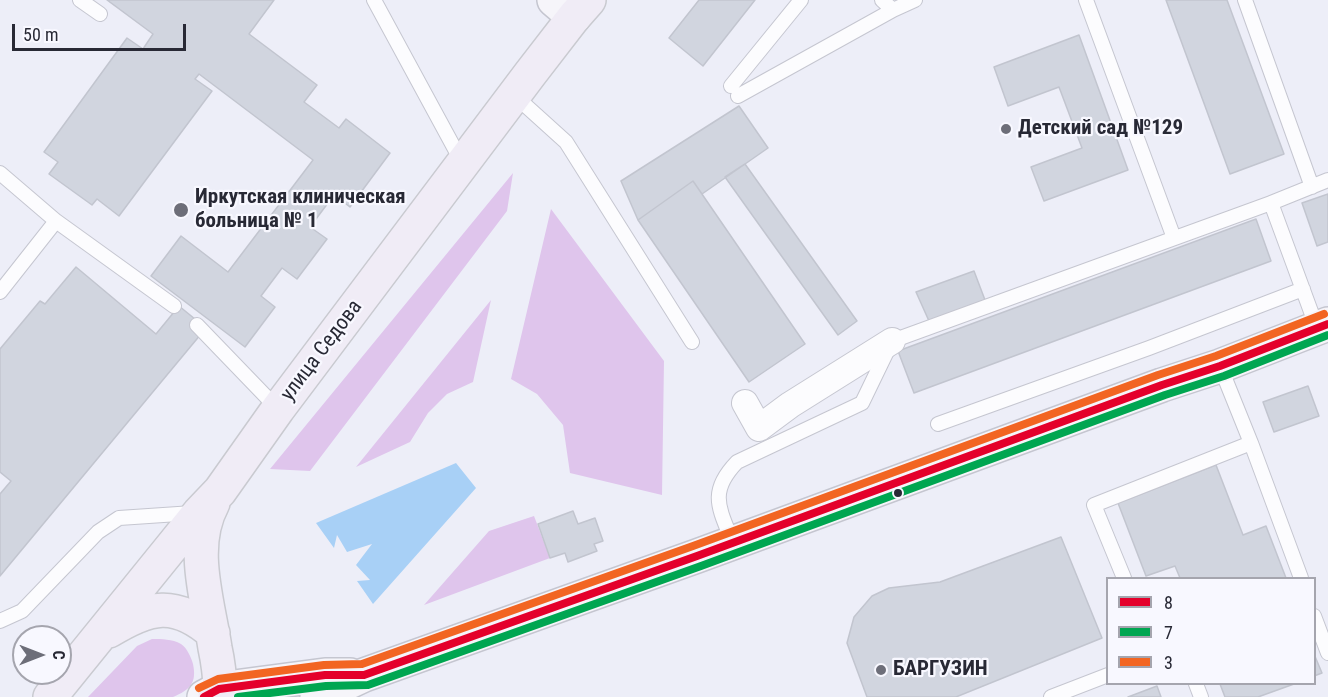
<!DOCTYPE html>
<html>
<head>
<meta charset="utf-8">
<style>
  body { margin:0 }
  #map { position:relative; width:1328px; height:697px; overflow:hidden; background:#edeef8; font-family:"Roboto Condensed",sans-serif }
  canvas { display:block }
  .legend { position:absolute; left:1106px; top:577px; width:210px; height:108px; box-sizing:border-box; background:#f8f8ff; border:2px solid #a5a5ae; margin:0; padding:8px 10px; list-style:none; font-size:18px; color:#282935 }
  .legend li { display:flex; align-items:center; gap:12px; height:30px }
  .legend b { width:30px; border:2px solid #a5a5ae }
  .north { position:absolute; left:12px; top:625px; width:60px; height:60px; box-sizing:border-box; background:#f8f8ff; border:2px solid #a5a5ae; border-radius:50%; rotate:90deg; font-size:16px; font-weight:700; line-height:24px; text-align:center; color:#282935 }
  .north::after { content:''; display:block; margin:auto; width:21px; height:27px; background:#6d6e79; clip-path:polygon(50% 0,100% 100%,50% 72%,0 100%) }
  .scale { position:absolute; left:12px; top:24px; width:174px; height:27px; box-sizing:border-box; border:3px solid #282935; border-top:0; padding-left:8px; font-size:18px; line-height:21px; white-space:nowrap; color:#282935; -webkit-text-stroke:4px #f8f8ff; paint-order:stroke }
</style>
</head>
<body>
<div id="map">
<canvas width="1328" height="697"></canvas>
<ul class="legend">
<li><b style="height:8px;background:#e4002b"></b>8</li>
<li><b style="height:8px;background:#00a651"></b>7</li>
<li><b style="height:8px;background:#f26522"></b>3</li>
</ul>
<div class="north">С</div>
<div class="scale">50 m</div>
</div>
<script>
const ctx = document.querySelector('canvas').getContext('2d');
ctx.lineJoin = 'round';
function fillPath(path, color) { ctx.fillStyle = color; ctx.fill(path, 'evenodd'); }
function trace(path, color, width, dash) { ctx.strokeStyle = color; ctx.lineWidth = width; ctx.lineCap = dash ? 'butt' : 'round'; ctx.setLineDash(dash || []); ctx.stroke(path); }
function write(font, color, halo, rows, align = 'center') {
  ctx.font = font + ' "Roboto Condensed",sans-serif'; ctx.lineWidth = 4.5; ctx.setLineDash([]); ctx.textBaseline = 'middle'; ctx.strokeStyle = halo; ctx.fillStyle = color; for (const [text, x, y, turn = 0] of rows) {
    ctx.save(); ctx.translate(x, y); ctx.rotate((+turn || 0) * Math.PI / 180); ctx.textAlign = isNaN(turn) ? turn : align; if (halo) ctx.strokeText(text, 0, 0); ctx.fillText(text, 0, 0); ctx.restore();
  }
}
fillPath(new Path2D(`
  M513,173L507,211L310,471L270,469Z
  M551,209L664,361L662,495L570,473L563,425L537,394L511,379Z
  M491,300L473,382L447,394L428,413L410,442L356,467Z
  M534,516L550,558L424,605L489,531Z
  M152,639C162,639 172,639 181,644C187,648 191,657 193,664C197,683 190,690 173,697H88L137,646Z`), '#dfc5ec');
fillPath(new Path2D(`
  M456,463L476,488L373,604L357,581L370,580L356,565L372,544L347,552L337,535L334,548L316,523Z`), '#a8d0f6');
const building = new Path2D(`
  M107,0H274L249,34L317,85L304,102L339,128L346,119L390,153L350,207L334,195L310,227L327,239L297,279L282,268L261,296L275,307L245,347L151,276L181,236L228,272L313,160L199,74L195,79L212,91L119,216L97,199L92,205L49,174L58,162L44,152L127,38L143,49L153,34Z
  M699,0H755L703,66L669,38Z
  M1166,0H1227L1284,154L1230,174Z
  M1079,35L1128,170L1044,201L1031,167L1082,148L1059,87L1008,106L994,67Z
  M739,106L768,148L702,194L693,181L638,220L621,181Z
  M745,164L857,321L838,335L725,177Z
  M693,181L805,344L749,382L638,220Z
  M1328,194V242L1317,246L1302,203Z
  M1256,219L1271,261L914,393L898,351Z
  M76,267L156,334L179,306L206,328L0,576V494L11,481L0,472V349L40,301L45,304Z
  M974,271L985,300L929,321L916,292Z
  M1308,386L1319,416L1274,432L1263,402Z
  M1216,465L1243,535L1266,526L1286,578H1180L1175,566L1146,576L1118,503Z
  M573,511L578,524L595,518L603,541L594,544L597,551L568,562L565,553L550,558L538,524Z
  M1061,537L1102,638L956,697H867L847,643L854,617L872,596L889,588L940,582Z
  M1314,654L1322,673L1314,676Z
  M1220,684H1294L1258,697H1225Z
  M1157,686L1161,697H1128Z`);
fillPath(building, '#d1d5df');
trace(building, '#c2c5cf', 1.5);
const lane = new Path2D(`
  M80,0L100,14
  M374,0L463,164
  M1086,0L1174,238
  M1245,0L1312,187
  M893,10L915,0
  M731,86L801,0
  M514,95L566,142L692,342
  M738,96L893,10L882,0
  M0,173L56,221
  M1271,203L1328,180
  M0,292L56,221L174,306
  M197,325L278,409
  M1220,366L1251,443L1301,578
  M938,424L1149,348L1303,289
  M733,543C719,508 708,492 737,462L862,403L892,341L1271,203L1317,328
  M1124,578L1094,505L1251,443
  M1314,616L1328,653
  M0,621L22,611L98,532L119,518L193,513
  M1196,684L1201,697
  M1051,697L1108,675`);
const street = new Path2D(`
  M745,403L759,428L790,405L892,341`);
const secondary = new Path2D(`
  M554,0L574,17
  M204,697L219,689L325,675H350
  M317,697L364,675L697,556L1162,385L1220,366L1328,324`);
const primary = new Path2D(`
  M213,503C189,547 208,601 215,648C217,657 221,680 219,689C218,692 216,694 215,697
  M109,631C150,606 175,600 213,633
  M50,697L199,513L220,491L278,409L530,74L574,17L589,0`);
trace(lane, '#c5c6d0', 16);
trace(street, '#c5c6d0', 28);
trace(secondary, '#c5c6d0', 36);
trace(primary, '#c9cad0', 36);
trace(lane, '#fcfcfe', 14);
trace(street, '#fcfcfe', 26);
trace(secondary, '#f6f5fa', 33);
trace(primary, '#f0ecf6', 33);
trace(new Path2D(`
  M204,697L219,689L325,675H364L697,556L1162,385L1220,366L1328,324`), '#e4002b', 8);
trace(new Path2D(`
  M238,697L326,686L368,685L701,566L1165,395L1224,376L1328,335`), '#00a651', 8);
trace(new Path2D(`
  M199,688L218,679L324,665L362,664L693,546L1158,375L1216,356L1324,314`), '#f26522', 8);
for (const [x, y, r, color] of [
  [1006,129,6,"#6d6e79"],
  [181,210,8,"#6d6e79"],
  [898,493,5,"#282935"],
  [881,670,6,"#6d6e79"]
]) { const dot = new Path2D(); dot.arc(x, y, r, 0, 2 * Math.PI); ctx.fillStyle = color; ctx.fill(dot); trace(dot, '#f8f8ff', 2); }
write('bold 21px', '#282935', '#f8f8ff', [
  ["Детский сад №129",1018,129],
  ["Иркутская клиническая",195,198],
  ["больница № 1",195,222],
  ["БАРГУЗИН",893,670]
], 'left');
write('21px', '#282935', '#f8f8ff', [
  ["улица Седова",322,351,-53]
]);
</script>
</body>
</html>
